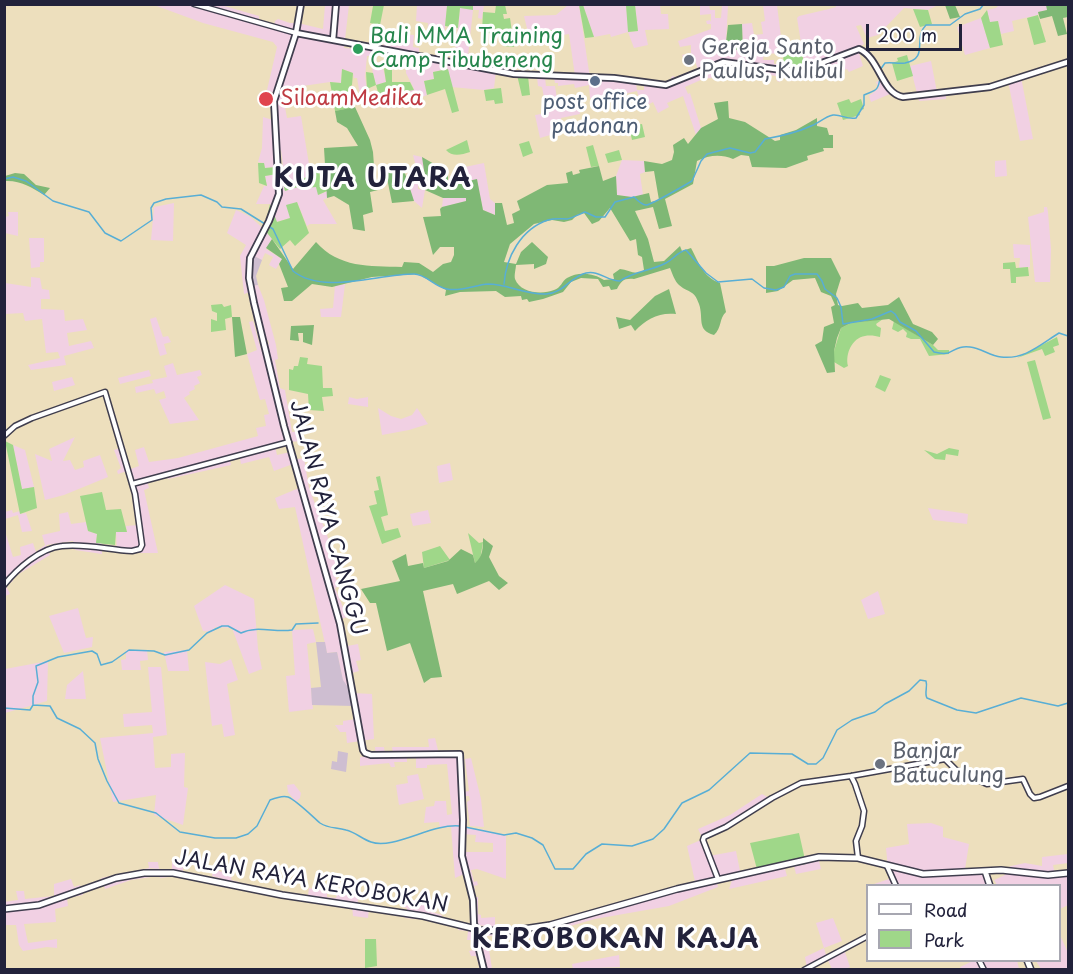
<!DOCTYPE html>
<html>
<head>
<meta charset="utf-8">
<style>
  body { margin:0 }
  #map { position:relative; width:1073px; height:974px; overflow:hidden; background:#eddfbd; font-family:"Playpen Sans",sans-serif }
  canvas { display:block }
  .frame { position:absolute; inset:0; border:6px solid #22223b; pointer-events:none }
  .legend { position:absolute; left:866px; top:884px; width:195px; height:78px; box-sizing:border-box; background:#fff; border:2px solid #a7a7b1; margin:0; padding:8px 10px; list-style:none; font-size:18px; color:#22223b }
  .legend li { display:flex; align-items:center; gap:12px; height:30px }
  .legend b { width:30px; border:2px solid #a7a7b1 }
  .scale { position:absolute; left:866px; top:24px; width:96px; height:27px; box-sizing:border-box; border:3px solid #22223b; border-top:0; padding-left:8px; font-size:18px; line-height:21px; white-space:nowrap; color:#22223b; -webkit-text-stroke:4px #fff; paint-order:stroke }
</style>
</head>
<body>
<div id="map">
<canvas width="1073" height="974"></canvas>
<div class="frame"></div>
<ul class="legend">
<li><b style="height:8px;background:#fff"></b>Road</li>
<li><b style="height:16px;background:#9fd789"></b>Park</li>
</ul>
<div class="scale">200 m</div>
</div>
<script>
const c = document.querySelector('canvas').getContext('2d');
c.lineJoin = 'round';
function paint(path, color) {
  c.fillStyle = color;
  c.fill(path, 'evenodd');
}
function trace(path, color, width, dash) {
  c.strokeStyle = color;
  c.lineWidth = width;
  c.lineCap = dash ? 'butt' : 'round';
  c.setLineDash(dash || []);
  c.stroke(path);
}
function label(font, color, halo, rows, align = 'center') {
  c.font = font + ' "Playpen Sans",sans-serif';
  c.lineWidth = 6;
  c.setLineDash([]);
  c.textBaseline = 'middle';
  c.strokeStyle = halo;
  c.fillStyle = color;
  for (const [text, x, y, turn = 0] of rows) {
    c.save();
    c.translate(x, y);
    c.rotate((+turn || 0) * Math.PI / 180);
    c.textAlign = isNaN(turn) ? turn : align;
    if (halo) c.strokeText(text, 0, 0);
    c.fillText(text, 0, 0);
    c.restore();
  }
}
const built = new Path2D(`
  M1000,4L1046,5L1048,10L1038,12V15L1012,21L1014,31L1001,34L998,21L990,23L987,10L996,8Z
  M154,5H221L259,16V23L274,26L275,21L278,19L290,23H298L323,29L325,5H349L344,48L354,49V44L375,50V56H367L365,77L367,89L364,97L359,102L355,100L360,95L357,78H354L353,73L342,69L341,83L330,82L289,88L290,101L284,102L287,118L301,116L311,176L284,184L316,187L319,195L327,191V198L323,200L337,224H310L307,226L297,202L290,218L276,222L270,204H256L264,186H267L265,176L277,174L278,183L285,182L281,150L275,151L276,167L265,168L264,163L258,162L262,148L263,117L273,120L276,94L267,90L277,47L273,42L203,23Z
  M417,5L447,6L444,39L427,37L428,23L416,21Z
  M473,5H484L482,19L478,18L479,10H473L467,65L480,69L481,56L493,57L492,70L496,71L494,88L484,90L451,87L447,69L433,72L434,79L424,81L427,95L417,99V104L391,108L389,95L414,89L406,73V53L383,49L384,37L401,39L402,34L414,35L413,47L419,48V52H413V55L454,64L460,8L473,9Z
  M568,5H579L590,78L636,83L637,90H644V84L673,83L671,77L674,76L676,82L688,77V73L698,70L693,54L683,57L682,55L691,53V45L680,47L678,41L711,29V24H707L706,21L710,20L711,22V14L700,15V5H709L710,10H715V18H721L722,6H728L726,42L743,52L742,24L752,23L754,35L763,34L761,22L765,21L763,5H777L783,53L764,54L763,60H774V64H783L784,70L805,68L797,18L799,16L829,9L836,7L835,5H938L928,10L904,8L878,35L867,38L861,25L856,26L864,44L861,46L875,63L858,50L863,66L849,72L847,69L832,75L829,70L823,72L822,70L807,76L808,79L787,81V73H780V82L777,81L776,76L731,69V75L703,79L685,87L688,94L690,93L701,128L696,135L683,96L667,103L669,107L658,113L653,102L642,108L637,91L602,99L590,98L589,85L575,88L574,84L558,86V83H555L554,78H545L546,86H555L558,105L578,101L580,114L561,118V120L554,122L557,133L540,138L535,115L547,113L542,87L538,86L537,77L560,78L575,80V76L569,34L557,36L555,30H540L542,39L530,41L524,16L556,15Z
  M583,5H626L629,32L638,31L635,5H660L661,14H668L669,29L645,30L648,45L634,48L628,32L611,37L610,34L594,37Z
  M981,18L990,48L965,55L957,27Z
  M931,61L937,92L946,91V99L919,101L910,66Z
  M383,67L386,82L376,85L372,69Z
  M1021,77L1033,139L1020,141L1008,81Z
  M883,79L890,94L871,102L869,96L879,88L876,82Z
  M413,155L422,157L425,168V175H418V189L425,190L422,208L414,201L406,178L418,174Z
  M622,160L644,161L645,172L640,174L643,195L632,197L617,195L616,176Z
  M1006,160L1007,176L995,177V161Z
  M484,163L490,199L495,203V215L483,210L477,180L464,182L460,168Z
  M466,197L467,201L442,207L443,198Z
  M174,203L173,241L151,240L154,207Z
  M1044,207H1047L1048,212L1051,249L1050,282H1035L1028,217L1044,212Z
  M236,210L249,216L264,229L272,239L266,249L282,259L276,269L269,265L273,257L265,253L262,260L250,254L249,286L258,285L264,300L276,345L278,359L275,360L280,388L285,390L292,432L303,431V441L288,442L275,446L277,455L290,452L292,460L304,458L309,488L338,564L332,567L339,586L335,588L347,617L336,621L342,647L358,644L361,660L356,661L359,671L349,674L352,693L372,694L374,739L347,743L346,732H340L335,725H343V721L356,719L352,693L343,681L337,652L327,653L295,507L279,509L275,498L299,488L293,464L274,471L269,457L241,464L239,454L229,457L231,465L168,479L165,472L146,477L149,488L144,490L158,553H117L116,532L127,531L126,526L138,525L132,481L127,471L118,474L117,471L121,468L114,450L120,448L128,470L139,466L135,450L144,447L149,462L178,458L258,436L256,428L266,426L264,415L269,414L265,399L260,400L247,354L257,350L249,322L253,321L261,350H264L270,358L267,345L269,344L268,340L262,341L250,292L244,294L240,256L246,245L227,233Z
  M8,212H18V236L5,233V217L9,216Z
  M29,238H44V262H40V267L31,268Z
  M1013,244L1030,245V267L1019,268L1020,258H1014Z
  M31,277L40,278L42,289L49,290L50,299H41V309L64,310L65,321L83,319L87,330L67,333L69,346L91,341L94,348L64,356L66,365L31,370L28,365L60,358L58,352L46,353L42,319L25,321L23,313L5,314V283L31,287Z
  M345,284L341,317H321L320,309L333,308L335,286Z
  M156,317L163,337L168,336L171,342L164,344L167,354L160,356L150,319Z
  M173,363L177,375L200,370L202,375L197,377L200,383L194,386L195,389L189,392L190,394L184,398L199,420L170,424L159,400L166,398L164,391L156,394L154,389L136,393L135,387L153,383L152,380L167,377L164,366Z
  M149,370L151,376L120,384L118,378Z
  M72,377L75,385L54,391L52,382Z
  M349,397L357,399L368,397V407L348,404Z
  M378,408L391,416L401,419L412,415L417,408L428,424L409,430L382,435Z
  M75,437L63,461L70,460L75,470L84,467L83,461L100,455L108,477L64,495L45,500L35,454L52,461L49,449Z
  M13,445L25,450L34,487L22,489Z
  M450,463L453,480L439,483L437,466Z
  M928,508L968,514L967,524L933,520Z
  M12,510L13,513L20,511L21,514L26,513L32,531L22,532L18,515L5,519V512Z
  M428,510L431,523L413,526L410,514Z
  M68,512L71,524L86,522L88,531L97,534L96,543H102V554L75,550L73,541L46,545L50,555L12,578L13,581L6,586L10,594L5,596L4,528L13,557L21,555L20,547L33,543L36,552L45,545L42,535L60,531L59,514Z
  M225,585L254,599L258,649L262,669L249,674L232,628L215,627L213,632L203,631L194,606Z
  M878,591L885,614L868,619L861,600Z
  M78,608L86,638L93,637L92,647L64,653L49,616Z
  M313,629L316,642L307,644L313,709L289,712L286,676L295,675L292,630Z
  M126,650H147L148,660L140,661L141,670H122L121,660L126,659Z
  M187,650L189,671H168L164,652Z
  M231,659L238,680L227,684L235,735L224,737L222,724L212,726L205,662L220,664Z
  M48,661L47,701L5,713V669Z
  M148,667H161L167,735L153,737L155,768L171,767V754L185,753L184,787L188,788L183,825L154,815L156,795L113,802L100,738L153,733L152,725L124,727L123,714L152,712Z
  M83,671L86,699H65L67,685Z
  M435,738L439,754L457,753L464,792L469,791L465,759L471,758L481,799L484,827L470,826L467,802L470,800L469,796H464L465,828L481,829L506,836V879L477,869L471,870L474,882L477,881L478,885L474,886L475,890L468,891L464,874L455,878L451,827L440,828L439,822L424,823L426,807L434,806L435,801H446L447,815L452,814L447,764L427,765V768H416V756H407V762H394L395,767H391L389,763L360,766V757L376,756L375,747H384L385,754L393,753L392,747H429L428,739ZM462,834L476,835L475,842L493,843V852H461Z
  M418,774L424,799L399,805L396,785L408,783L407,776Z
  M294,784L301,793L300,798L296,802L288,792L287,785Z
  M762,794L771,799L703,839L709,856L736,851L741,876L785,869L787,876L729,889L732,880L717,883L718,887L669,906L595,919L563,928L561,922L696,886L687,846L703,839L698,829L730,815Z
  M931,823L943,827V837L969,844L965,869L986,868L988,886H875L874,884L889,879L886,848L909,844L907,824Z
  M1068,854V863L1053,865L1055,874L1066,873L1068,882V905L1060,909V886L997,885L994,880L1005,875L1007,868L1011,866L1025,863L1042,866V857Z
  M819,861L821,869L796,874L794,866Z
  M148,862H158L159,869H172V862L183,864V871L177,870V876L160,878L158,869L150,868L151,877L131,880L105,889L101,878L149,868Z
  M213,869L232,875L231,880L239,882V889L230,887V881L212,876Z
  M71,879L74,887L80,885L83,895L67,898L68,906L55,909L56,922L24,924L28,943L57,939V948L47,947L23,951L19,945L16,925H5L4,902L18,900L16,891H24L25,899L54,896V884Z
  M309,888L327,891V897L336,898L338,892L359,894L357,906L369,908L368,918L353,916L352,906L295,898L296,894L308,895Z
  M470,897H478V914L481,915V918L495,917V931H507L506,935L487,936L492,969H480L476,956H471L469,951L478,949L475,940H467L468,931L458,930L459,924L473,930L487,931L488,926L476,925V918H472Z
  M404,900H425V910L442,915L440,921L405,918L407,908L402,907Z
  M833,918L842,941L824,948L827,958L844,949L850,967L845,969H832L827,958L807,969L805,957L824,948L816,923Z
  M1060,935L1068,953V968L1065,969H1041L1036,961L1060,960Z
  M619,955L620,967L573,969L572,964Z
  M1017,960L1019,969L962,970L960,967L973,961Z`);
const industrial = new Path2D(`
  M250,254L262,260L256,276L258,285L248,286L247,261Z
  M316,642H325L327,653L337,652L343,680L352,693L354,706L312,705L311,688L321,687Z
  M338,751L348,753L346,772L331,769L332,761L337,762Z`);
const green = new Path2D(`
  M362,5H384L380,25L370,23L373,6Z
  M429,5L473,4V10L460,8L458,28L445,26L447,6Z
  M489,5H505L507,14H503L504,19L510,18L514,47L503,46L504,36L482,32L483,12L495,13L496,5Z
  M579,5H583L594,37L585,38Z
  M626,5H635L638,31L628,32Z
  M913,9L928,10L932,24L920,27Z
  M987,10L990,22L998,21L1003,45L990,48L981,18Z
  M1038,15L1046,42L1034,45L1027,18Z
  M540,30H556L557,42L542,43Z
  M801,49L805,68L784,70L783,53Z
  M907,55L913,76L897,81L892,63L898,61L897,58Z
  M392,61V82H410L414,90L379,96L376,85L367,89L366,72L373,73L376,85L386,82L383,62Z
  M342,69L353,73L352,85L349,87L352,108L335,111L330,82L341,83Z
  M448,69L459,111L452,113L445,89L427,95L424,81L434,79L433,72Z
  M517,75L528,76L530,95L522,96Z
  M501,88L503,103L495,104L494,100L486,101L484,90Z
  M849,99L851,103L861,99L864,109L859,111L860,115L843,120L837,103Z
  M642,124L645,137L632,140L629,126Z
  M467,140L470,152C461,155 452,157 446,150Z
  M529,141L533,153L523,157L519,144Z
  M593,145L599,166L591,167L586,147Z
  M619,150L622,160L608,163L605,154Z
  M258,163H264L265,168L276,167L277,174L265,176L267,186L259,183Z
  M319,169L321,187H327V191L318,195L316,187L305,188L301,186L285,191L283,184L299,181L298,174L303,173L304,178L311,176L310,171Z
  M297,202L309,233L295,246L290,240L280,249L264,229L270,204L277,222L290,218L286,205Z
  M1015,262L1016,268L1028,267L1029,276L1016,277V283H1011L1010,269H1003V263Z
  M222,304L224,307L231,305L232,317L225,319L226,330L211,332V319L217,321V313L212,311L211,305Z
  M883,319L876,324L877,326L881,328L880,337C876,336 870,335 865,336C852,338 845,354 848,366L844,368L834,362V351L841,328L851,323Z
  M894,321L933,345L938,350H949V354L929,356L920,339H911L906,337L907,333L903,329L898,332L892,329Z
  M1057,337L1059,345L1053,347L1055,352L1045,356L1042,349L1017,358Z
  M300,357L308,358L307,364L322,366L323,388H332L333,396L322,397L324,411L309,410L308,394L289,390V369L293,370L294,366H298Z
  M1035,360L1051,418L1043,420L1027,362Z
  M880,375L891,379L885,392L875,387Z
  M5,441L13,445L22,489L34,487L37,508L20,514Z
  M949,448L959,450L958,456L946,454L945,460L935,459L924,450L937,454Z
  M380,476L388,515L381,517L385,531L398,528L401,537L382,544L369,506L377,504L374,491L379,490L376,477Z
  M102,492L106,510L121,509L127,532H116L115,545L96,543L97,534L88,531L80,496Z
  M468,533L479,543L483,542L480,560L475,563Z
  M440,546L450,560L424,568L422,552Z
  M799,833L806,864L758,873L750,843Z
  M365,939H376L377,966L365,968Z`);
const forest = new Path2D(`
  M945,5H955L960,17L950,19Z
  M1046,5H1068V17L1063,18L1067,34L1058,36L1052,16L1040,19L1038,12L1047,10Z
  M742,24L743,53L735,49L726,42L728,25Z
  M728,101L729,118L745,122L775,141L780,140V135L796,130L817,118V126L827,128L829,135H833V148H823L824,151L807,156L808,160L786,168L752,167L749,156L741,155L733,159C721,154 709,155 697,161L693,184L665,199L672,226L659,229L653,207L635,211L648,239L654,262L664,261L680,246L682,251L691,248C699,263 703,277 720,283L726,312C719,318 722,328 714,335C696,330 704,318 699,304C694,289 688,293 679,285C675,282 672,273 670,268L634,279C624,278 621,281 617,289L611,290L609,286L603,287L598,279L581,278L571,282L563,292L543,299L529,302L527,299L522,300L521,296L505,297L496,291L460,292L445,296L446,290L418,274L372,277L332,287L312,284L292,301H284L281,288L288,287L279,264L282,259L266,248L272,239L293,269L316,242C339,268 369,266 402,267L404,262L419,263L433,272L443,264L451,262L454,255V247H440L433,255L423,217L441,216L440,209L442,207L466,201V198H443L425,190V177L422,157L448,172V182L457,183V179L463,177L464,182L477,179L483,210L495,215V203H502L507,225L514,223L512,214L520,210L517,201L547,185L568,183L566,173L572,171L573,175L580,173L579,170L599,166L603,181L616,176L617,195L632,197L649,193L651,202L659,200L654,171L645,172L644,161L662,164L672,160L674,152L673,145L684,138L688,144L701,128L718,119L714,103ZM610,208L630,241L636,239L638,255L642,257L644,270C636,276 629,270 620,269L613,274L614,279L604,280C594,273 578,271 567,278C562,281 561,288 554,290C542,295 520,293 515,279C514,275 516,268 516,265L534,264V269L546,264L548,257L532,242L521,252L516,264L504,262L510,244L534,224L552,220L564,222L572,220L577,215L584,213L592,224L599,221Z
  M355,107L370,140L373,152L375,180H381L382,189L370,192L373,212L363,215L365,231L353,229L349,205L334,196L327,198L324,148L358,146L347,128L337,122L335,111Z
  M385,168L404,170L414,201L392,203Z
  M15,173L24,174L36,185L50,188L44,195C31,187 20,180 5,181V176Z
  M804,258H831L841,278L836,294L838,305L842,306L858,303L862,308L888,305L899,297L913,324L932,332L938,339L933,345L889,319L851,323L841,328L837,338L834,351L835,372L827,373L815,345L822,341L824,327L834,323L831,307L835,305L831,296L821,292L815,278L793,280L778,291L766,293V266H774Z
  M669,289L676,314C659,312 646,319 635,331L631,325L619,329L616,317L630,320L655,296Z
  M232,317H240L247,354L235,357Z
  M314,325L312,345L303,342V333H298L299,341L290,340L291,326Z
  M483,538L493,546L489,557L499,576L508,583L499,590L489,581L457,594L453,584L423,591L442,677L431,678L424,683L410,643L387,651L376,603H370L361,589L400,581L392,561L406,554L408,566L423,563L424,568L448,561L461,549L473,555L475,563C483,557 483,547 483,538Z`);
const stream = new Path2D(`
  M880,70L885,63C892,62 898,64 905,63C930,58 912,39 926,25H950L965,14L980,9L984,4
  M4,179L13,177L26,181L53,201L89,212L105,233L121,241L152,220L151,208L154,203L166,199L201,195L217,202L222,207L241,209L273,229L293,271C323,295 378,274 414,274C426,274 435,287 447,289C460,292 475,285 488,284C508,284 525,295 546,294C564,293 570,277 586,273C599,270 607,281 620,281C633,271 651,271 666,263C674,259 677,252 686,250L706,273L718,282L752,279L764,288L776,290L784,287L790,276L795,274H817L822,281L825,289L837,298L841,307L843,324L872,319L891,311L895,314L900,322L916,331L934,352C938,353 944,354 948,353C957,349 959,346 970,347C981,348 990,356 1001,357C1024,360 1040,345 1059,333L1068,336
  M504,284C506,257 521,229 548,220C555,218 560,219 567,219C573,218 580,214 585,212L596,217H605L615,202L634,197C637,200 642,205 646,205C649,206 687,184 692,181L701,161L707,154L730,148L750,153L755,152L765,139C782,136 796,133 811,126C819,123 824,117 833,115C841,114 847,120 856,118L864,105V95C875,90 878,92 880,78
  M33,704V696L38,682L36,666L58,657L92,651L97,654L101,665L112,662L129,650L154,651L165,655L189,650L207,633L222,626H228L241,633C257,625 275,633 292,630L296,624L318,623
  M4,708L30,710L33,705L50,706L57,718L80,729L95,743L98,759L107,781L119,803L156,813L180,832L215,838H236L248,834L257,826L270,800C275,798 283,795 288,797C296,800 313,817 320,823C329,829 336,827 346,830C355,832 362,839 371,842C394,850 432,823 460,826
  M465,827L504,835L516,833L532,838L543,845L555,869H573L586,854L602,844L632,846L653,839L664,829L682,803L709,790L750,753L792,754L808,764H816L823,758L837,730L852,720L875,712L885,704L909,691L920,680L926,681C928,687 924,693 927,698L957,710L976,713L1021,698L1058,706L1068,703`);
const tertiary = new Path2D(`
  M194,4L296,33
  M4,436L15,426L32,418L105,392L135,494L142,545L140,549L132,551C109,550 85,543 62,546C40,548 17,569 4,585
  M132,484L289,442
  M851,776L855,784L864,811L862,826L856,841L858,858
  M887,866L896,886
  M718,879L703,840L704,837L726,827L772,798L801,783L851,776L945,759L956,770L987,784L1023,779L1030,794L1034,798L1040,797L1068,786
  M979,960L984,970
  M804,970L868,936`);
const secondary = new Path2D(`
  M301,4L296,33L274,101L279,194L269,221L250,258L249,278L254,303L284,426L340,624L363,750L365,753L371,755L460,754L463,820L462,856L473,900L474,926
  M296,33L514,74L614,78L666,85L723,62L782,70H803L859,49C880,58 881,93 903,97L990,87L1068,62
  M333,40L336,4
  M475,933L484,970`);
const primary = new Path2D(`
  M985,871L990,886
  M4,909L39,905L116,878L144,873H173L282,895L423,916L472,928L475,926L478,930L510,931L550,925L677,889L819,857L858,858L923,874L1001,870L1048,875L1068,873
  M1027,960L1031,970`);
const markers = [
  [358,49,6,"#2e9e5b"],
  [689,60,6,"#6b7280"],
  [595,81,6,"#5c6f8a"],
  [266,99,8,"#e0444e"],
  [880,764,6,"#6b7280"]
];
const leisureNames = [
  ["Bali MMA Training",370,37],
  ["Camp Tibubeneng",370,61]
];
const worshipNames = [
  ["Gereja Santo",701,48],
  ["Paulus, Kulibul",701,72],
  ["Banjar",892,752],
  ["Batuculung",892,776]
];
const healthNames = [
  ["SiloamMedika",280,99]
];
const serviceNames = [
  ["post office",595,103],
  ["padonan",595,127]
];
const streetNames = [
  ["JALAN RAYA CANGGU",327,518,75],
  ["JALAN RAYA KEROBOKAN",311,882,10]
];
const districtNames = [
  ["KUTA UTARA",373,180],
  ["KEROBOKAN KAJA",616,941]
];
paint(built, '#f1d0e3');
paint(industrial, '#cebed1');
paint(green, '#9fd789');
paint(forest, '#7fb875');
trace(stream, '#58aed5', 1.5);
trace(tertiary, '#403e4e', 7);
trace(secondary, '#403e4e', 8);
trace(primary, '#403e4e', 8);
trace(tertiary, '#fff', 4);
trace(secondary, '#fff', 4.5);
trace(primary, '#fff', 5);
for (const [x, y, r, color] of markers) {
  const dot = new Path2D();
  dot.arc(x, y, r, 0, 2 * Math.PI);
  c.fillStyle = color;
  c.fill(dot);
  trace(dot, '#fff', 2);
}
label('21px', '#27864d', '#fff', leisureNames, 'left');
label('21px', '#5b616d', '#fff', worshipNames, 'left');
label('21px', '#be3a42', '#fff', healthNames, 'left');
label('21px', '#4e5e75', '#fff', serviceNames);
label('21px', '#22223b', '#fff', streetNames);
c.letterSpacing = '1.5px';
label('bold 27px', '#22223b', '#fff', districtNames);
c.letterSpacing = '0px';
</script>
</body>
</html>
